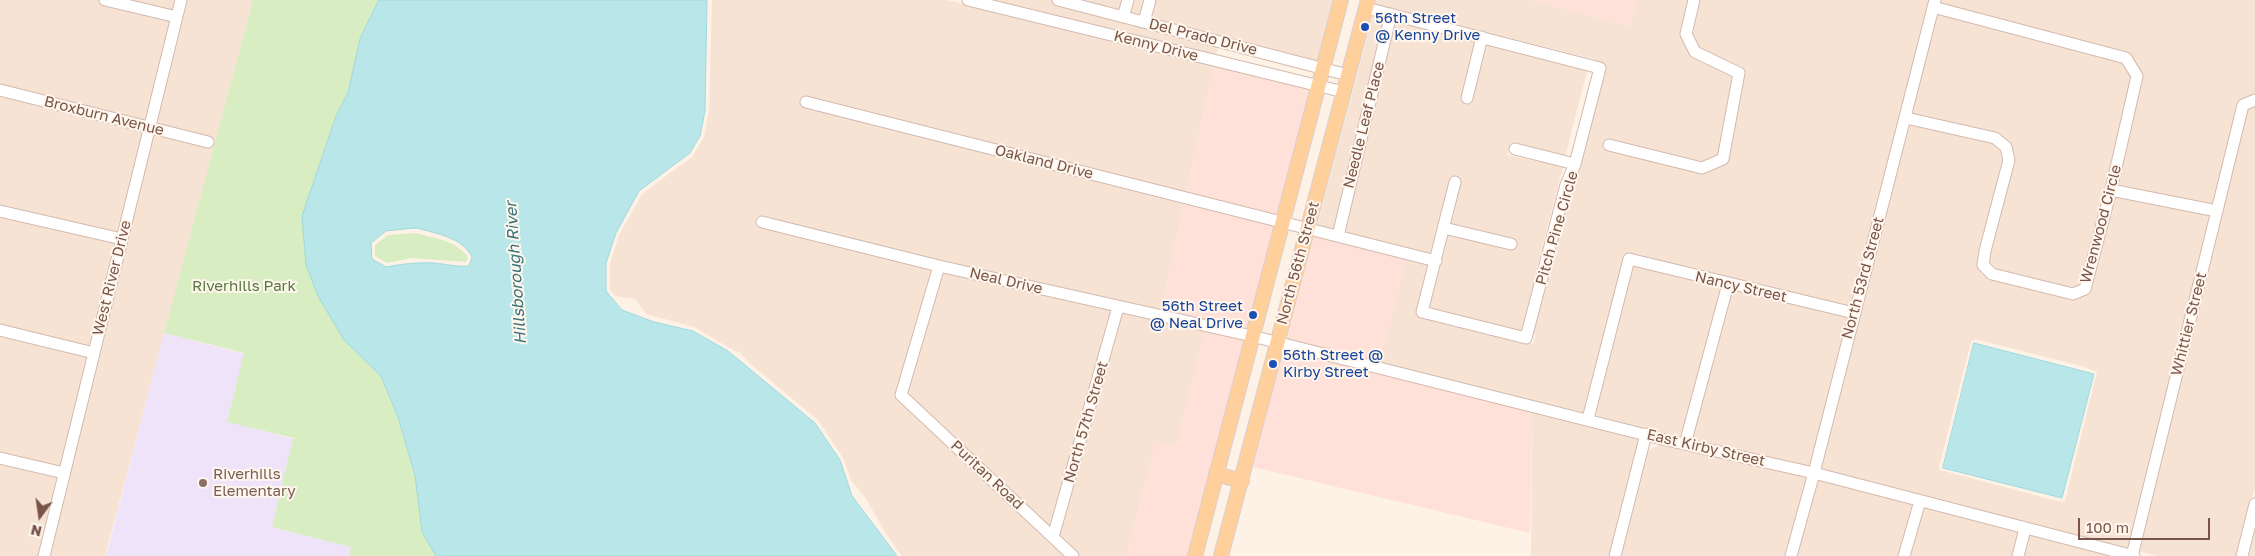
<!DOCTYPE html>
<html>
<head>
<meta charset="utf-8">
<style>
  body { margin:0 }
  #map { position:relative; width:2255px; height:556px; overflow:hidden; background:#fef2e6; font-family:"Golos Text",sans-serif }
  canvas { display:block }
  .north { position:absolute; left:15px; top:491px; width:50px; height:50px; -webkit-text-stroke:4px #fff6ee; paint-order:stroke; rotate:194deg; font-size:14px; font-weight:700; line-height:20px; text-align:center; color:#795549 }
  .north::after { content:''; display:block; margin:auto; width:18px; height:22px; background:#795549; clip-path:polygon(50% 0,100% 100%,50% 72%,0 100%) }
  .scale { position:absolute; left:2078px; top:518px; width:132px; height:22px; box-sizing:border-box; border:2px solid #795549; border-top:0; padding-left:6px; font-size:15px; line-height:18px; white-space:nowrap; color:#795549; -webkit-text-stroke:4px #fff6ee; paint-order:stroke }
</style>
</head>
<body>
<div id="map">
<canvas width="2255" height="556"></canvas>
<div class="north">N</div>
<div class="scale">100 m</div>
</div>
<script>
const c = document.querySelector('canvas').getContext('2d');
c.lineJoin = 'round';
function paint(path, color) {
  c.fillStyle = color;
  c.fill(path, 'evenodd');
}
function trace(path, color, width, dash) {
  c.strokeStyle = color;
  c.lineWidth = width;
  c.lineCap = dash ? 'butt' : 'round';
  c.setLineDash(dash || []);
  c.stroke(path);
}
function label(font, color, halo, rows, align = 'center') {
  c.font = font + ' "Golos Text",sans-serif';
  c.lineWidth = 4;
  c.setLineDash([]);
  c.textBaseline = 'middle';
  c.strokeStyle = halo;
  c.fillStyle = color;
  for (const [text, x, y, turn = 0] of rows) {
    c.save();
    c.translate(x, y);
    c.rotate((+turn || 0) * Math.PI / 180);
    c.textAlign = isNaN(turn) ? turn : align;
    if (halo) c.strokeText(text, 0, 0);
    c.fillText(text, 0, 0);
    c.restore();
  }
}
const residential = new Path2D(`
  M0,0H253L105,556H0Z
  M712,0H947L1214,65L1186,193L803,96L801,106L1184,203L1161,311L940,261L758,216L756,226L933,270L896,398L1066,556H902L888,537L866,499L851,480L843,458L818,420L746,360L740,352L735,351L694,327L646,314L635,299L615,296L610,290V263L619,235L642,194L692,157L704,137L709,110Z
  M990,0H1333L1317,62L1264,47L1261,57L1218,46L1216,55Z
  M1377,0H1531L1630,26L1637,0H1689L1682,37L1734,76L1719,155L1702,163L1606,139L1603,149L1701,173L1725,163L1744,74L1699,48L1691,33L1699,0H1930L1850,307L1626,253L1585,413L1377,362L1387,334L1406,259L1336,241L1430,265L1421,317L1533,344L1536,335L1428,308L1447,234L1514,250L1516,240L1449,224L1460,178L1451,176L1432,255L1343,232L1394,20L1477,41L1462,102L1470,104L1486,43L1588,68L1565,157L1510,146L1507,155L1563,167L1535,275L1543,278L1598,65L1594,59L1375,5Z
  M1940,0H2255V95L2242,100L2214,206L2117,186L2142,77L2130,55L1939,3Z
  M1936,13L2123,63L2132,77L2107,189L2081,285L2073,289L1994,269L1988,263L2013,162L1996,133L1912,114Z
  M1373,15L1385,18L1334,230L1317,226Z
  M2255,106V486L2237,556H2157L2138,551L2247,109Z
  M1909,124L1993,142L2002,150L2004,161L1978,264L2086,294L2114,196L2212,216L2129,549L1820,469ZM1975,339L2085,367L2097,372L2065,501L2061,502L1940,470L1939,467L1971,342Z
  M1632,265L1722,288L1683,433L1678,436H1672L1594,415Z
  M942,272L1112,311L1051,528L907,393Z
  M1731,290L1848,317L1811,467L1697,443L1692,439Z
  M1121,313L1205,331L1176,447L1156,443L1126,556H1080L1059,535Z
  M1532,410L1636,437L1639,442L1610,556H1531Z
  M1662,444L1808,477L1786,556H1620L1647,451Z
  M1817,479L1914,504L1900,556H1796Z
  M1923,507L2020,533L2013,556H1909Z
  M2255,523V556H2247Z
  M2029,535L2113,556H2023Z`);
const commercial = new Path2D(`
  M1531,0H1637L1630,26Z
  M1214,65L1310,89L1277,216L1186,193Z
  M1184,203L1275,226L1248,330L1161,311Z
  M1314,236L1406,259L1387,334L1377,362L1287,340Z
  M1205,331L1246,340L1190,556H1126L1156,442L1176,447Z
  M1284,349L1532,410L1530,533L1253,467Z`);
const education = new Path2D(`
  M164,333L244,354L227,421L293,439L272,527L352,547L349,556H106Z`);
const green = new Path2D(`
  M253,0H379L360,39L348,93L336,116L325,153L344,340L381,376L398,417L415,475L422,532L436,556H349L351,547L272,527L293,438L227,422L244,353L164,333Z
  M416,233C433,238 459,241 468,258L466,262L411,258L387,263L375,256V245L388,235Z`);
const water = new Path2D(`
  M379,0H707L705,111L700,136L690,153L639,191L616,233L606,263V291L622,310L654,322L693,331L728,351L815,423L840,460L852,496L897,556H436L422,532L415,475L398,417L381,376L344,340L318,296L306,265L302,216L336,116L348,93L360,39ZM417,228C437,234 462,237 472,257L469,266C456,267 446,264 434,263C417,262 402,264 386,267L372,259L371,243L386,231Z
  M1974,343L2094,374L2062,498L1943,468Z`);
const minor = new Path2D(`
  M105,0L177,17
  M968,0L1344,92
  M1058,0L1348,75
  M1366,8L1600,68L1575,164L1566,185L1526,338L1422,312L1455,182
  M1123,17L1128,0
  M1144,22L1150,0
  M0,90L208,142
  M1467,98L1482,37
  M806,102L1436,261
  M1906,118L1995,138L2006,147L2009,160L1985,251L1983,265L1992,274L2073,294L2085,289L2111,190L2137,76L2126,58L1933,7
  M1609,145L1702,168L1723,159L1739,73L1695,52L1686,34L1694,0
  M1515,149L1575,164
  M2111,190L2217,211
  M0,211L122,239
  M762,222L939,266L1252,336L1662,439L1814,473L2134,556
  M1444,228L1511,244
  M1338,236L1391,14
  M939,266L901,395L1073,556
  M0,330L94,353
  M1588,419L1629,259L1854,313
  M1685,444L1728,284
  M0,458L64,473
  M1053,537L1118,307
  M44,556L181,0
  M1615,556L1646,434
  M1791,556L1814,473L1935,0
  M1904,556L1920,501
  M2018,556L2025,529
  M2132,556L2243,105L2255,100
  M2242,556L2255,504`);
const major = new Path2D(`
  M1216,474L1242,481
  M1195,556L1341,0
  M1221,556L1368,0`);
const markers = [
  [1365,27,5,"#1a4fb4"],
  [1253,315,5,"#1a4fb4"],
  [1273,364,5,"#1a4fb4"],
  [203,483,5,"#8d6e63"]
];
const transitNames = [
  ["56th Street",1375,18],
  ["@ Kenny Drive",1375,35],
  ["56th Street",1243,306,"right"],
  ["@ Neal Drive",1243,323,"right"],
  ["56th Street @",1283,355],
  ["Kirby Street",1283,372]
];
const streetNames = [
  ["Del Prado Drive",1203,37,14],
  ["Kenny Drive",1156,46,14],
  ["Broxburn Avenue",104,116,14],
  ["Needle Leaf Place",1364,125,-76],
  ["Oakland Drive",1044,162,14],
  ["Wrenwood Circle",2101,224,-75],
  ["Pitch Pine Circle",1557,228,-74],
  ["North 56th Street",1298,263,-75],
  ["West River Drive",112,278,-76],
  ["North 53rd Street",1863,278,-75],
  ["Neal Drive",1006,281,13],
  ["Nancy Street",1741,287,13],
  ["Whittier Street",2189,324,-76],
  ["North 57th Street",1086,422,-74],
  ["East Kirby Street",1706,448,13],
  ["Puritan Road",987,475,43]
];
const parkNames = [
  ["Riverhills Park",244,286]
];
const educationNames = [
  ["Riverhills",213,474],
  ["Elementary",213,491]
];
const waterNames = [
  ["Hillsborough River",516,273,-94]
];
paint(residential, '#f6e3d4');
paint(commercial, '#ffe1d9');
paint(education, '#efe3fa');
paint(green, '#d9edc3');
paint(water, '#b9e7e9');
trace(water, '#9ed9dc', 1);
trace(minor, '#d3baae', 13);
trace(major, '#d9cfcc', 16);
trace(minor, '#fff', 11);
trace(major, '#ffcf9c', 14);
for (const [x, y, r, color] of markers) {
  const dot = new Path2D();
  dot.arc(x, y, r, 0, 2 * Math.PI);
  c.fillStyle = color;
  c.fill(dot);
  trace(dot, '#fff6ee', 2);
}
label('15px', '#164399', '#fff6ee', transitNames, 'left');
label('15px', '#795549', '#fff6ee', streetNames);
label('15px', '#567a3d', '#fff6ee', parkNames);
label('15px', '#785e54', '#fff6ee', educationNames, 'left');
label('italic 16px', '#387478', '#fff6ee', waterNames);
</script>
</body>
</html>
